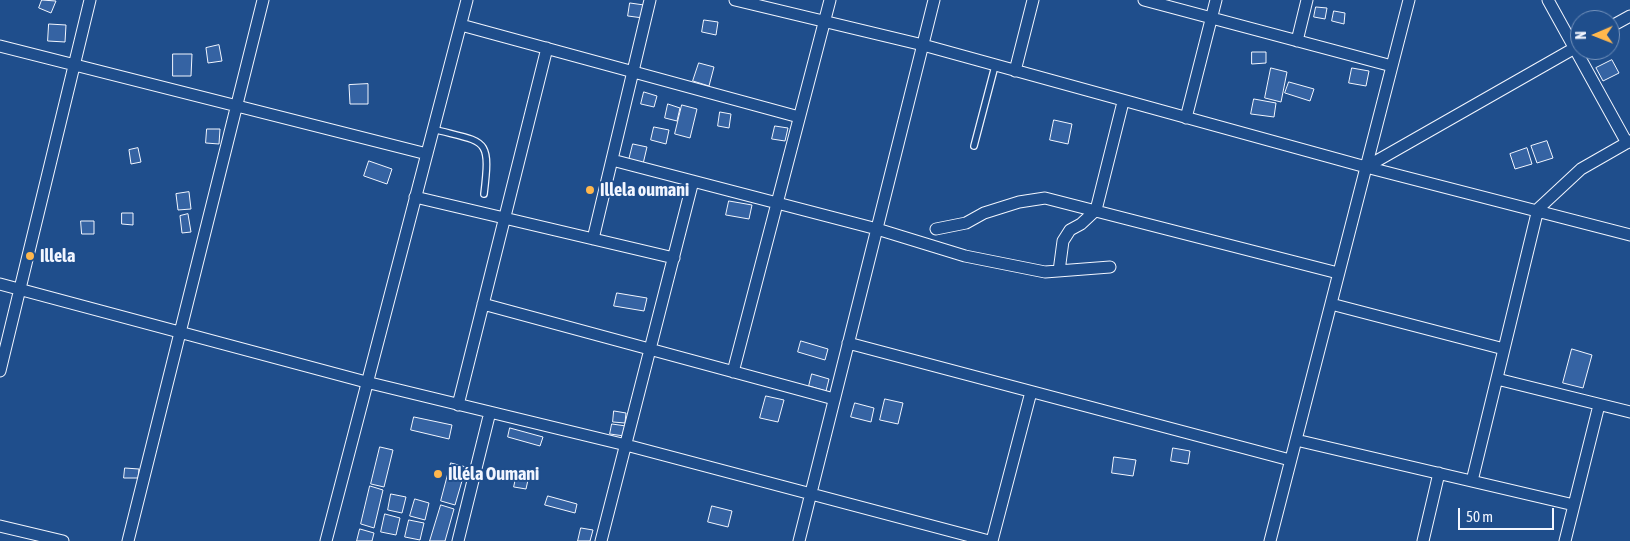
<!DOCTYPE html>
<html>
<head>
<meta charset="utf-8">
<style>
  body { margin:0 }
  #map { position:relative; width:1630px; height:541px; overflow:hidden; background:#1f4e8c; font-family:"Asap Condensed",sans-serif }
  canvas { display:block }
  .north { position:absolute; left:1570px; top:10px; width:50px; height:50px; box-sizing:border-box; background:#1f4e8c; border:1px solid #7391ba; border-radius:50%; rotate:269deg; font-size:14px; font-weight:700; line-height:20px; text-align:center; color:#f2f6ff }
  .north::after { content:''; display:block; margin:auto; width:18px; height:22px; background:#ffb74d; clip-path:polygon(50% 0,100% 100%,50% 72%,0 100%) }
  .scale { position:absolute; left:1458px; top:508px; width:96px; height:22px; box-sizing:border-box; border:2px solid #f2f6ff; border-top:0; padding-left:6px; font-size:15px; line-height:18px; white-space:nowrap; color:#f2f6ff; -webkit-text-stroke:4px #1f4e8c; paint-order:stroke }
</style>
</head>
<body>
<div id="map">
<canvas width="1630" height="541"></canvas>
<div class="north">N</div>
<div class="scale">50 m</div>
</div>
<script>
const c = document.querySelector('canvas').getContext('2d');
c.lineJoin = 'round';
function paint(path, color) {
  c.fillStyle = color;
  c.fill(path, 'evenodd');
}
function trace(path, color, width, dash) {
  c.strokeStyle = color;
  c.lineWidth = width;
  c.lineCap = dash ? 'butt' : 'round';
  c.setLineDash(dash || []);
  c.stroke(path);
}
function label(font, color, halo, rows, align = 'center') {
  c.font = font + ' "Asap Condensed",sans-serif';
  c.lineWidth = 4;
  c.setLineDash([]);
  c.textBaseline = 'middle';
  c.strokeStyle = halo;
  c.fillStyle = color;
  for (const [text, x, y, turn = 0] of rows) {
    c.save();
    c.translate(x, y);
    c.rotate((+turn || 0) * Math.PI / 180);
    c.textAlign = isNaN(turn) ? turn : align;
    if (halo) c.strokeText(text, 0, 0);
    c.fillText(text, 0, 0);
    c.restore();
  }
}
const building = new Path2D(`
  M42,0L56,1L51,13L39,8Z
  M630,3L644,5L643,18L628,16Z
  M1316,7L1327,8L1325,19L1314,17Z
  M1334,11L1345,13L1344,24L1332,21Z
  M704,20L718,22L716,35L702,32Z
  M49,24L66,25L65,42L48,41Z
  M219,45L222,61L208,63L206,48Z
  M1252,52H1266V63L1252,64Z
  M173,54H192L191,76H173Z
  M1612,60L1619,73L1603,81L1596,68Z
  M699,63L714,67L709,86L693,81Z
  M1271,68L1287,72L1281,102L1265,98Z
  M1352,68L1369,71L1366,86L1349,83Z
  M1289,82L1314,89L1310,101L1285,93Z
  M368,84V104H350L349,85Z
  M644,92L657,96L654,107L641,104Z
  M1254,99L1276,103L1274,117L1251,114Z
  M668,104L680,108L677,121L665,118Z
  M682,105L697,109L690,138L675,134Z
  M720,112L731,114L729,128L718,126Z
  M1054,120L1072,124L1068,144L1050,140Z
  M775,126L788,128L785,141L772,139Z
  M654,127L669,130L666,144L651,140Z
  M207,129H220L219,144L206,143Z
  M1547,141L1553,158L1537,163L1531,146Z
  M633,144L647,147L643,164L629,160Z
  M138,148L141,162L131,164L129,150Z
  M1527,148L1532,164L1515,169L1510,154Z
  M369,161L392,169L387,184L364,176Z
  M189,192L191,209L178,210L176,194Z
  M729,201L752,205L749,219L726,215Z
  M122,213H133V225L122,224Z
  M188,214L191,232L182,233L180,216Z
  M81,221H94V234H82Z
  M617,293L647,298L644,311L614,306Z
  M801,341L828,349L825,360L798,352Z
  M1572,349L1592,355L1583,388L1563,383Z
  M812,374L829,379L826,391L809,386Z
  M766,396L784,400L778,422L760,418Z
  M885,399L903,403L898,424L880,420Z
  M855,403L874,408L871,422L851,417Z
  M614,411L626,413L625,423L613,422Z
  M414,417L452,425L449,439L411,430Z
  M612,424L626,426L624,436L610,434Z
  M510,428L543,437L540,446L508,437Z
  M380,447L393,450L384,487L371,484Z
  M1173,448L1190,451L1188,464L1171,461Z
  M1114,457L1136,460L1133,476L1112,473Z
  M451,463L466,467L455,505L441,501Z
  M125,468L139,469L138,478H124Z
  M516,478L528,480L526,489L514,487Z
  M370,486L383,490L374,528L361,524Z
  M391,494L406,497L402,513L388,510Z
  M548,496L577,504L575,513L545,505Z
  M415,499L429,503L425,520L410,516Z
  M441,505L454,509L445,541H430Z
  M712,506L732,511L728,527L708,522Z
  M385,514L400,518L396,535L381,532Z
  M409,520L424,523L420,540L405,537Z
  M581,528L593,530L590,541H578Z
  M360,529L374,533L372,541H357Z`);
const service = new Path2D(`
  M433,129C486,143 491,136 484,194
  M974,146L995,66`);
const minor = new Path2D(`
  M735,0L923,45L1366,167L1630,235
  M1144,0L1392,66
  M1548,0L1627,143
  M461,25L799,117
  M1610,27L1630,16
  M1297,41L1307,0
  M0,46L427,154
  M1015,71L1033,0
  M1186,118L1216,0
  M612,160L877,229L965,256L1045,272L1110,267
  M1366,167L1580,45
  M415,197L674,258
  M936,229L966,223L984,213L1019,202L1045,198L1338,273
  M593,239L650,0
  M1059,271L1063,241L1070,230L1081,224L1096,210L1123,102
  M0,284L366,382L626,445L989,541
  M483,304L834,399
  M1331,304L1504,349
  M848,343L1290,460
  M0,371L90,0
  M733,372L830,0
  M1497,379L1630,412
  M458,405L547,48
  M1296,440L1574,505
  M1472,481L1538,209L1581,169L1630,141
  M0,526L63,541
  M128,541L263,0
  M326,541L467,0
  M458,541L490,412
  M601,541L693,181
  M799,541L934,0
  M992,541L1031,392
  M1270,541L1409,0
  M1423,541L1439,473
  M1565,541L1599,405`);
const markers = [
  [590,190,5,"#ffb74d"],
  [30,256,5,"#ffb74d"],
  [438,474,5,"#ffb74d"]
];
const poiNames = [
  ["Illela oumani",600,190],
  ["Illela",40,256],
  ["Illéla Oumani",448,474]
];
paint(building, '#3563a3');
trace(building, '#f2f6ff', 1);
trace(service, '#f2f6ff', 8);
trace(minor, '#f2f6ff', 13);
trace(service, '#1f4e8c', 5.5);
trace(minor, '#1f4e8c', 11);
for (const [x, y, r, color] of markers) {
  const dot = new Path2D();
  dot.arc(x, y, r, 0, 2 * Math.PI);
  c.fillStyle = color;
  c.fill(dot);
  trace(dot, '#1f4e8c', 2);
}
label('bold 18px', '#f2f6ff', '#1f4e8c', poiNames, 'left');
</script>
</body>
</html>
